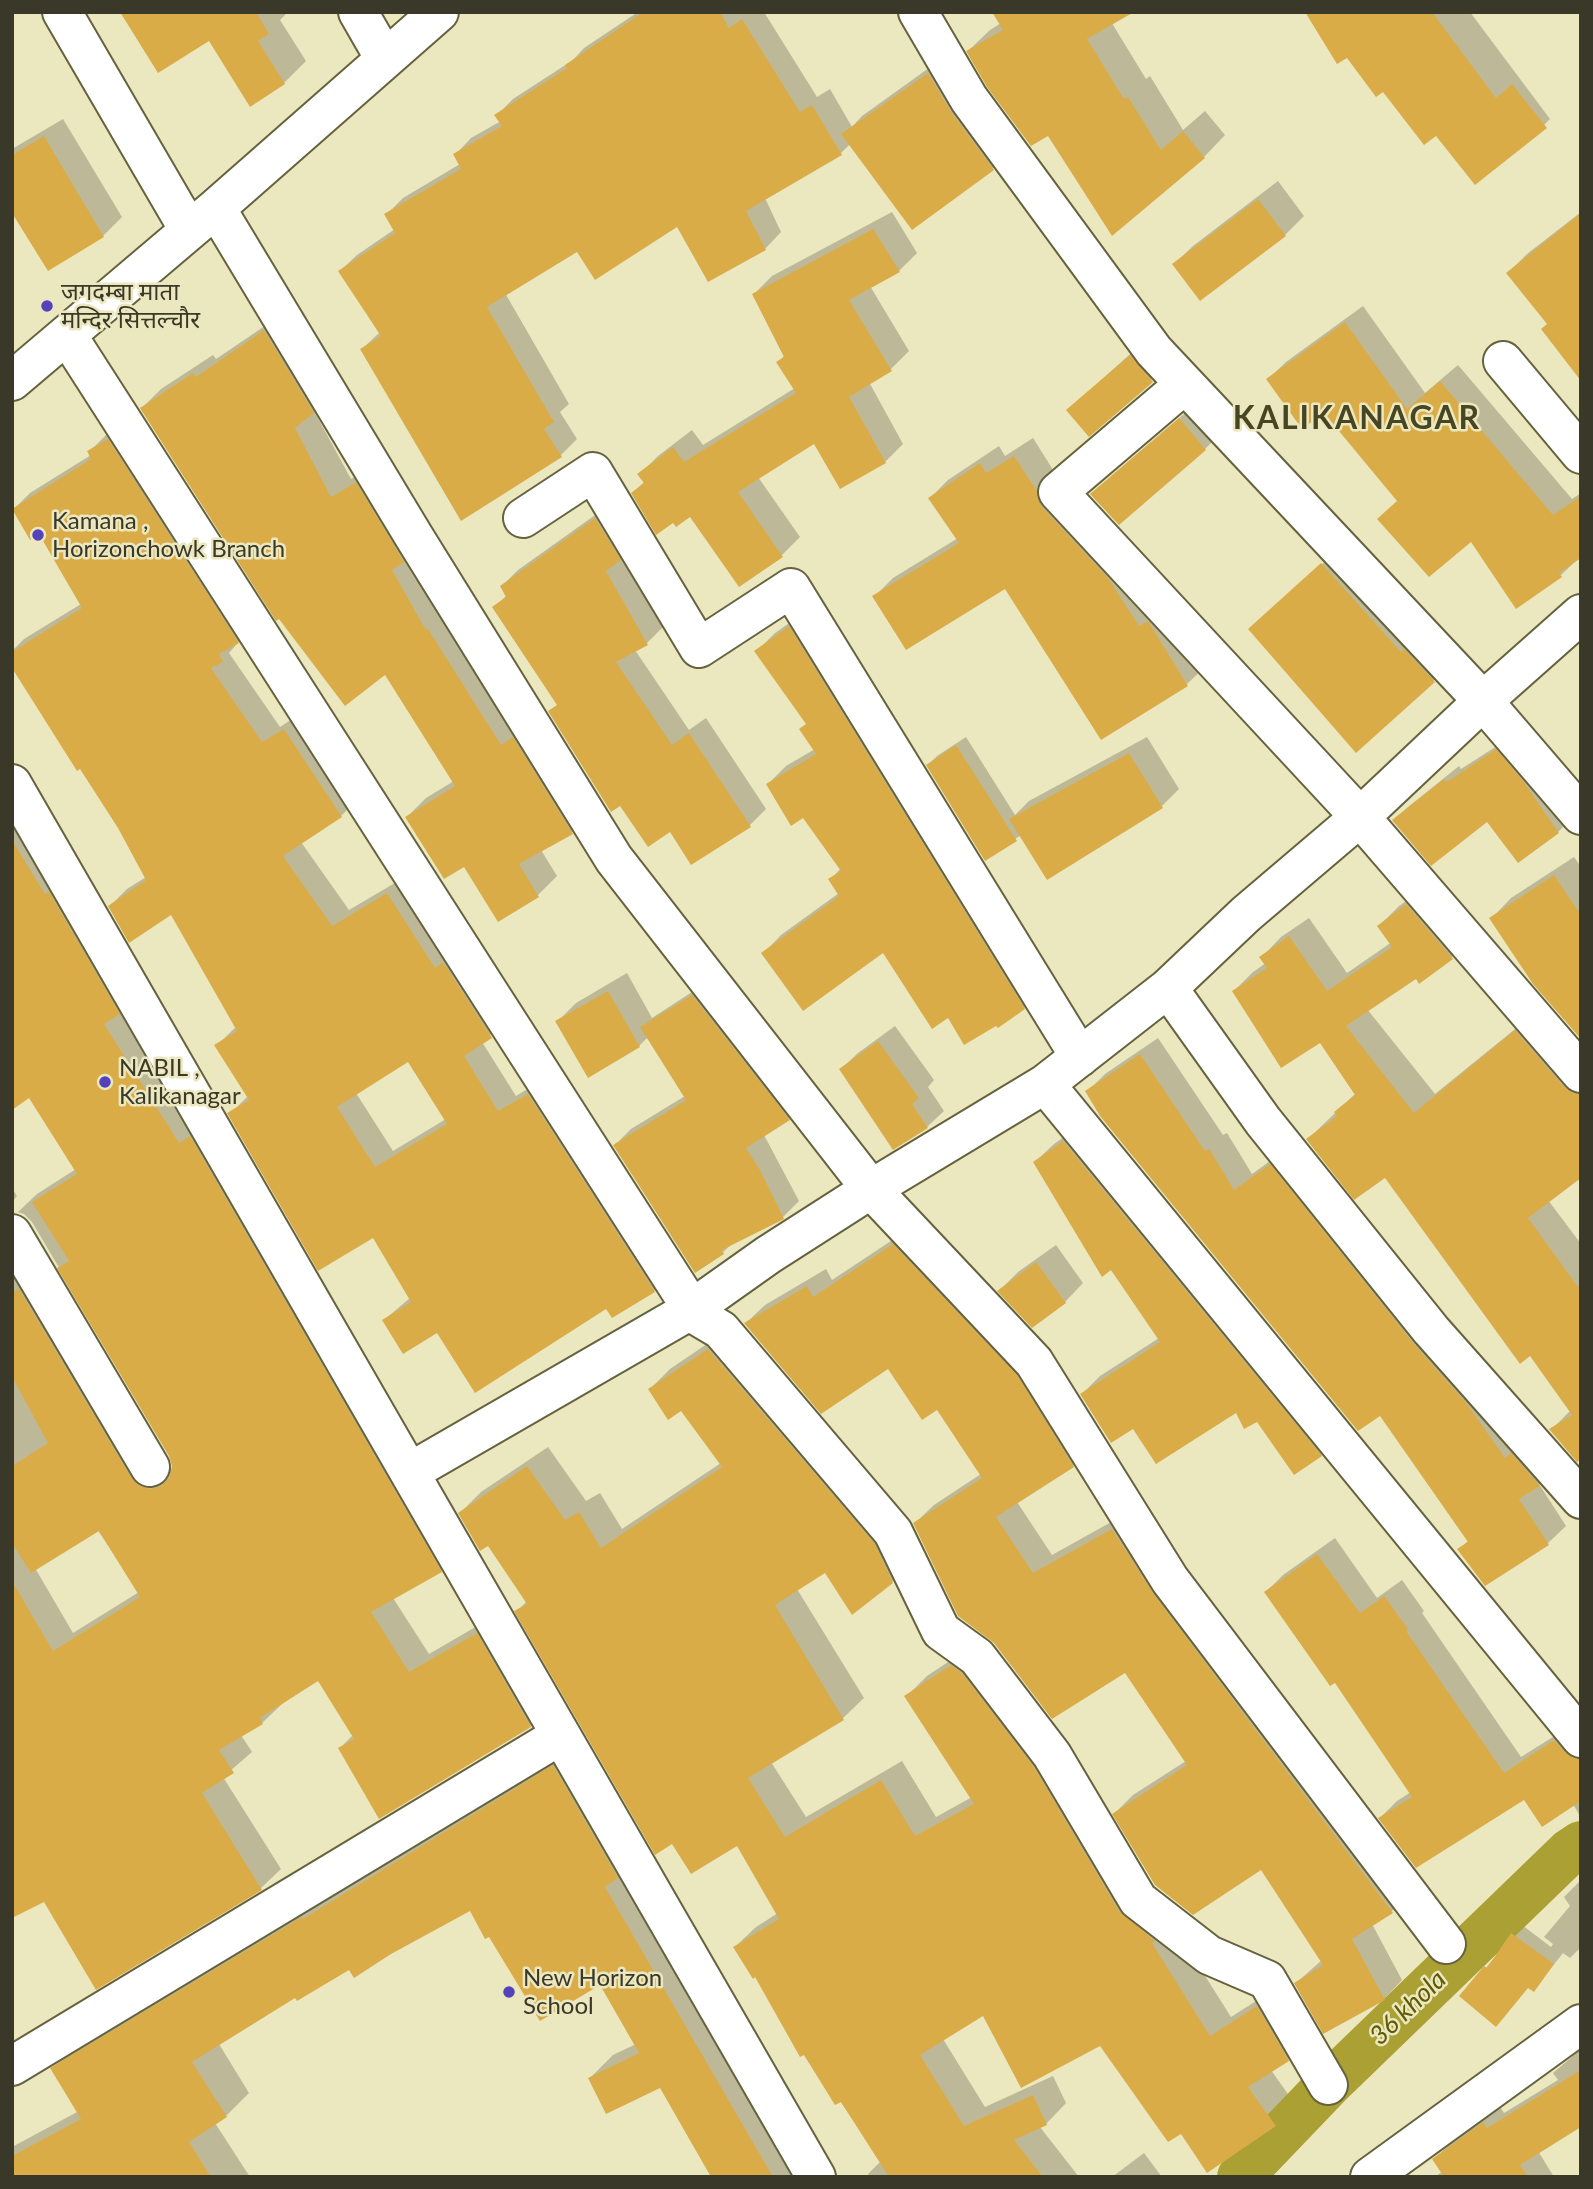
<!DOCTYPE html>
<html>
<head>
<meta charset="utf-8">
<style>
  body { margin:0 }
  #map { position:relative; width:1593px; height:2189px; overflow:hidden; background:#ebe7bf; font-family:Lato,sans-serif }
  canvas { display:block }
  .frame { position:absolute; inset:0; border:14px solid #3a3828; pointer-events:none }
</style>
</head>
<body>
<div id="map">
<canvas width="1593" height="2189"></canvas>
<div class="frame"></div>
</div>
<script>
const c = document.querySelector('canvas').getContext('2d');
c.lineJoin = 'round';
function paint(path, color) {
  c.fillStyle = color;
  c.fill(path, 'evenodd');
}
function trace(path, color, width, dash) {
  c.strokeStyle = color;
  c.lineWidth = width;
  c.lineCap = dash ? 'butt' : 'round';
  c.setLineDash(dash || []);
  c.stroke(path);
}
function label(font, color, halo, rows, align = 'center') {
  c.font = font + ' Lato,"Noto Sans Devanagari",sans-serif';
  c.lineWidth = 5;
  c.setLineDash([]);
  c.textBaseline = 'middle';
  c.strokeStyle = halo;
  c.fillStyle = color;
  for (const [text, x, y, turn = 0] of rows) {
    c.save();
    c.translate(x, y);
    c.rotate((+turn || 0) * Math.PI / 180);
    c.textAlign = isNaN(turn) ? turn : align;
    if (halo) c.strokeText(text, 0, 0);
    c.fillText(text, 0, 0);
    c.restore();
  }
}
const shadow = new Path2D(`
  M122,12H288L280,20L306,61L284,83L210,39Z
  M638,12H764L817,97L830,89L852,127L862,116L947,55L1011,150L993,168L850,144L841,153L765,198L781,232L765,249L678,225L577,250L505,293L569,404L560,412L577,439L560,456L362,349L379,333L340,271L357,255L395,229L386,215L403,198L460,164L455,155L471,138L501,121L497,115L513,99L573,60L584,48Z
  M1307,12H1470L1550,119L1528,141L1437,133L1384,90Z
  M1110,20L1146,79L1150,76L1183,130L1205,111L1225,135L1204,157L1048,134L968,51L990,30L1001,23Z
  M63,119L122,217L103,236L12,210V149Z
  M1278,181L1304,216L1285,235L1174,264L1193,246Z
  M892,212L917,253L899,271L870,286L909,351L891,369L869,382L903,444L885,462L815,441L758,477L800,537L782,555L740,585L690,514L633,493L645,481L640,474L658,456L692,430L703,445L795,388L778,362L785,355L754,294L772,276Z
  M1581,212V358L1549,324L1508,273L1527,254Z
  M1363,306L1425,393L1458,365L1572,499L1581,493V556L1561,575L1516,606L1472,539L1398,500L1325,410L1268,379L1286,362Z
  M284,313L332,393L314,411L351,479L375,464L591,813L572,832L541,850L557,876L538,895L499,920L465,865L407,817L426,798L454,781L385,672L142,408L161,389L213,355L216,359Z
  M1149,337L1171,362L1089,434L1068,410Z
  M1199,401L1224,430L1205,449L1092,494Z
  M125,423L254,624L229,653L280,727L301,713L358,799L341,816L301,842L349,910L405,877L508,1019L482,1042L516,1096L545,1078L671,1274L654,1291L607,1307L437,1331L384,1320L410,1298L374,1236L230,1114L248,1096L217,1045L236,1027L172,913L110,906L127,889L146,877L119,827L12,664V651L24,639L81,604L39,532L13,510L30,493L91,455L89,452L106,435ZM409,1060L446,1119L393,1151L356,1093Z
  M1033,438L1055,473L1206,666L1187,684L1102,737L1005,587L875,596L893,578L958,538L930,498L948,480L999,446L1005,456Z
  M612,503L623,556L663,627L647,643L635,650L689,730L706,718L766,809L750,825L670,830L550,712L558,704L495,607L507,595L502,586L518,570Z
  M1337,551L1448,667L1356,751L1264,615Z
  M808,610L1042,990L1024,1008L949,1016L884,951L763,954L781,935L839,893L830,880L841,868L804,816L768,784L786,766L815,749L808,723L757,651L775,633Z
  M966,737L1015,815L1029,801L1147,737L1179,789L1162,806L1021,835L986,859L928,765L937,756Z
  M1511,737L1572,818L1558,832L1488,820H1394L1408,807L1459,766L1461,769Z
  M12,779L460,1552L441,1571L393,1598L429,1654L496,1615L550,1707L530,1726L340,1748L353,1735L318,1679L282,1704L262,1723L241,1735L252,1752L223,1777L281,1869L261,1888L97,1987L44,1900L12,1916V1226L160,1467L173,1469L170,1455L32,1222L24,1214L18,1212L37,1194L76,1169L12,1015ZM97,1529L139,1592L73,1633L35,1568Z
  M1574,857L1581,867V1037L1492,918L1511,898Z
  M1427,886L1472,938L1452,957L1420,981L1416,976L1367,1009L1435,1094L1536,1012L1581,1064V1176L1548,1200L1581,1244V1457L1551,1430L1571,1410L1531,1353L1385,1176L1308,1139L1356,1093L1320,1040L1234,991L1253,972L1266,963L1262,957L1281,937L1309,918L1347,973L1392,942L1379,926L1399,906Z
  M627,973L652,1018L709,981L805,1103L789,1119L764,1135L799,1201L783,1217L734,1242L723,1252L695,1270L615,1145L631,1129L685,1096L648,1037L639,1046L557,1022L576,1003Z
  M895,1026L934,1080L928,1087L944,1111L927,1127L841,1069L858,1053Z
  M1158,1038L1223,1135L1227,1133L1252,1174L1288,1148L1556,1467L1539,1484L1566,1526L1548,1543L1485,1584L1459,1549L1468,1541L1380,1414L1087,1092L1105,1074Z
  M1082,1124L1339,1437L1321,1455L1257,1419L1236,1411L1134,1426L1082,1394L1100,1376L1159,1338L1035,1162L1054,1144Z
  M12,1188L17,1196L12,1202Z
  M912,1227L1091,1447L1073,1466L1017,1502L1052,1555L1131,1511L1411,1893L1392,1911L1372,1924L1402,1980L1384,1999L1296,1983L1322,1960L1261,1867L1114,1814L1133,1795L1186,1761L1126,1671L915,1523L934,1505L981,1474L937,1408L889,1367L746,1323L765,1305L826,1269L832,1280Z
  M1056,1245L1083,1283L1065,1302L999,1291L1018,1272Z
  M729,1329L913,1561L892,1582L826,1571L797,1589L864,1698L843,1718L771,1762L806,1817L902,1761L936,1817L972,1797L907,1696L927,1676L972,1646L1171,1922L1231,2017L1278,1987L1308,2039L1288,2060L1271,2070L1295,2104L1274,2125L1181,2131L1100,2043L984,2014L943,2039L985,2107L1053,2076L1066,2103L1046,2124L1040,2127L1079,2177H870L868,2174L881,2161L735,1947L756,1927L778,1913L738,1843L517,1611L527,1601L489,1544L460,1513L481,1492L548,1447L586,1501L600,1493L622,1529L721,1463L681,1409L650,1389L670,1369Z
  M1335,1538L1377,1598L1402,1580L1424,1611L1422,1613L1521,1757L1572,1725L1581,1733V1818L1573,1804L1525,1798L1380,1818L1397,1801L1411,1792L1335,1680L1266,1592L1283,1575Z
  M577,1743L809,2177H713L660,2085L590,2078L613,2055L636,2044L601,1982L489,1934L471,1909L349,1967L296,1995L219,2044L249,2093L226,2116L215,2123L250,2177H12V2147L79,2111L53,2069L76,2045Z
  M1581,1880V1947L1570,1958L1563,1953L1534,1990L1529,1987L1462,1996L1522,1925L1551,1947L1553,1944L1544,1937L1570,1906L1564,1897Z
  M1581,2049V2124L1538,2151L1554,2177H1435L1443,2171L1434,2159L1451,2143L1500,2107L1504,2113L1558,2080L1553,2073Z
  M1144,2153L1162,2177H1112Z`);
const canal = new Path2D(`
  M1240,2177L1328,2085L1569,1852L1581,1844`);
const building = new Path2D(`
  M120,12H256L269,34L258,41L285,84L250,107L209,41L158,73Z
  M643,12H720L729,28L742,19L800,112L812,105L842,155L746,211L766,250L708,282L677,227L595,280L577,252L487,307L554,422L544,429L562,457L461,521L360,349L381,336L338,271L395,233L384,214L461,169L453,154L502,126L494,115L567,68L565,65Z
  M992,12H1134L1087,39L1124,99L1128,97L1161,150L1183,131L1205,158L1112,236L1048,136L1031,146L987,87L966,51L1003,30Z
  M1305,12H1432L1496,98L1512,84L1547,128L1475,185L1436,136L1424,145L1383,92L1376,97L1347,58L1337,64Z
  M928,73L951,112L994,170L912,230L841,134Z
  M44,136L104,237L48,271L12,213V155Z
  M1258,199L1286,236L1200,301L1172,264Z
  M1581,213V381L1541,329L1547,324L1506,273Z
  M873,229L900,272L849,300L892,371L849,397L886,463L840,489L814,444L738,492L783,557L739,587L690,517L676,527L673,523L656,535L631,493L644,483L637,474L673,447L684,462L796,393L776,362L784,357L752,294Z
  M1345,322L1407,409L1440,381L1553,515L1581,496V558L1559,573L1562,577L1516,609L1471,542L1429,577L1377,519L1397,501L1324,413L1302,429L1266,379Z
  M264,330L314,413L295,428L331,497L356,482L404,562L392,570L426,630L428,629L501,745L513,737L573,834L519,864L539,897L498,922L464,867L444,879L405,817L455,786L385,675L345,706L279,619L276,621L140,408L193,373L196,377Z
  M1130,355L1153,382L1089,437L1066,410Z
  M1179,418L1206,450L1119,525L1090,494Z
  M108,439L239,643L219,654L223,662L211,668L262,742L284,729L342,817L283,856L332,926L387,893L435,968L443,962L492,1038L464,1056L498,1111L528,1094L655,1292L612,1318L606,1309L475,1393L437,1333L403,1354L382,1320L411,1302L373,1238L318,1271L227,1113L249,1100L214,1045L237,1031L171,915L129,943L108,906L146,880L118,828L80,769L77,771L12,668V652L82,608L39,534L30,540L12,509L91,459L87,451ZM408,1062L447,1124L375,1167L337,1107Z
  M1014,456L1037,491V497L1042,507L1108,578L1139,626L1148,621L1188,686L1101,740L1005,589L906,650L872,596L959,543L928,498L980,463L986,473Z
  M595,518L621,560L606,571L648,645L616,662L672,745L689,733L751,827L691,865L670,832L648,847L620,806L611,812L548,711L557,705L492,607L506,597L500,586Z
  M1321,563L1401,652L1404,649L1435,682L1356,753L1248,629Z
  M789,626L1025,1009L998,1028L996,1026L964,1045L948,1018L932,1029L883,953L803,1011L761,953L839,896L828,879L841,871L803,818L791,826L766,784L816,754L799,729L806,724L754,651Z
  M956,745L1017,841L985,861L926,765Z
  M1496,749L1523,781L1559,833L1518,863L1487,822L1431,866L1392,820L1444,779L1447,782Z
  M1129,753L1163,808L1047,880L1009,819Z
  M12,840L45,894L49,892L120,1014L104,1024L179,1143L190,1136L442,1572L371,1612L409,1672L477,1633L531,1727L379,1819L338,1748L354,1739L318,1681L260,1718L263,1724L219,1750L234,1773L202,1793L262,1890L96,1990L44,1902L12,1918V1581L53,1651L140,1597L99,1531L31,1573L12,1543V1466L48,1443L12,1377V1293L19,1289L132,1479L140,1486L150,1489L161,1486L169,1478L172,1466L169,1456L57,1268L69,1261L32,1202L77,1174L29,1098L12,1110Z
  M1554,875L1581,915V1039L1533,984L1489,918Z
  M1406,904L1453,959L1419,984L1416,979L1346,1026L1414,1113L1515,1030L1564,1087L1573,1093L1581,1094V1178L1528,1218L1581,1291V1459L1577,1462L1549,1429L1572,1415L1530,1356L1520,1364L1385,1178L1354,1200L1306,1139L1337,1116L1334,1112L1355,1095L1320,1043L1281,1068L1232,991L1267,968L1259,957L1289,936L1327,991L1392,947L1377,926Z
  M608,991L640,1047L588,1078L555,1021Z
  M692,995L790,1120L746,1148L760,1170L784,1219L722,1250L724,1254L695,1273L613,1145L686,1100L640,1027Z
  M878,1041L919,1098L912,1104L928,1128L893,1150L839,1069Z
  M1140,1054L1205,1151L1209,1149L1234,1190L1270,1164L1414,1344L1467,1404L1505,1458L1511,1453L1540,1486L1519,1499L1549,1545L1485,1586L1457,1549L1468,1542L1380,1416L1358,1431L1100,1116L1085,1091Z
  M1063,1141L1322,1456L1294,1475L1257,1422L1244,1429L1236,1413L1156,1464L1133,1429L1111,1443L1080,1394L1160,1342L1111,1270L1102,1277L1033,1162Z
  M893,1244L1017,1375L1074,1467L996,1517L1033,1573L1112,1529L1153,1593L1393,1913L1352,1939L1385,2000L1323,2034L1294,1983L1323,1965L1261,1870L1193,1915L1155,1885L1112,1814L1187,1765L1125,1673L1052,1719L994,1643L958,1616L913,1523L982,1478L937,1410L922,1420L888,1369L821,1414L744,1323L807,1286L813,1297Z
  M1036,1262L1066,1303L1032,1328L997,1291Z
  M708,1349L875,1544L893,1583L852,1615L825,1573L775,1605L844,1720L748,1778L785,1837L881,1780L915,1836L974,1804L904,1696L951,1665L962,1673L1034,1767L1119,1911L1155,1941L1152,1943L1210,2036L1257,2006L1289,2061L1248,2087L1276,2126L1207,2173L1181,2134L1168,2142L1100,2046L1021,2088L983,2016L920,2055L964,2126L1033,2095L1047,2125L1014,2140L1043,2177H889L841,2102L835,2105L804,2055L800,2057L755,1977L753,1979L733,1947L779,1919L737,1846L691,1874L672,1844L655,1855L514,1611L527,1604L488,1546L480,1551L458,1513L527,1466L565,1520L579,1512L601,1548L722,1467L681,1411L668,1420L648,1389Z
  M1317,1554L1360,1613L1384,1596L1408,1629L1406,1631L1504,1773L1554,1740L1565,1752L1573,1758L1581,1759V1801L1542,1827L1524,1800L1416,1868L1378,1818L1412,1797L1335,1683L1330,1686L1264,1592Z
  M553,1765L618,1878L605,1887L773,2177H711L660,2088L606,2114L588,2078L639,2053L600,1985L540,2021L489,1937L485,1939L470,1911L391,1954L354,1978L349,1970L297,2001L295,1998L192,2062L227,2117L189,2142L211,2177H12V2156L81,2119L50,2068L302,1917L303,1919Z
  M1511,1933L1554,1964L1534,1992L1528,1988L1496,2027L1459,1996L1484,1966L1487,1968Z
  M1581,2070V2127L1520,2165L1528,2177H1444L1432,2159L1483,2122L1487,2128Z`);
const minor = new Path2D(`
  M62,12L189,230
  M358,12L385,59
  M918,12L969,99L1154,351L1483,701L1581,815
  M216,208L413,535L614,859L871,1189L1034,1362L1170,1580L1446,1944
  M67,335L692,1309
  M1503,361L1581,454
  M12,381L216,208L439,12
  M1185,384L1058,492L1360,817L1581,1073
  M523,518L593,472L699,648L791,588L1080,1057
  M12,784L816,2177
  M1168,988L1263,1121L1431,1330L1581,1499
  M1045,1084L1581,1738
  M12,1234L150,1467
  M689,1311L721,1330L893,1532L941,1631L977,1657L1052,1755L1138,1900L1209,1955L1267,1980L1328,2085
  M410,1472L689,1311L768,1255L871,1189L1045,1084L1168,988L1246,914L1360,817L1483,701L1581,614
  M12,2066L561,1735
  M1370,2177L1581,2024`);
const markers = [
  [47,306,7,"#5342b9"],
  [38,535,7,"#5342b9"],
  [105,1082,7,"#5342b9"],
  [509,1992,7,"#5342b9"]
];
const poiNames = [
  ["जगदम्बा माता",61,292],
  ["मन्दिर सित्तल्चौर",61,320],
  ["Kamana ,",52,521],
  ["Horizonchowk Branch",52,549],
  ["NABIL ,",119,1068],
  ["Kalikanagar",119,1096],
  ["New Horizon",523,1978],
  ["School",523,2006]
];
const waterNames = [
  ["36 khola",1408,2008,-44]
];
const districtNames = [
  ["KALIKANAGAR",1357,419]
];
paint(shadow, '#0003');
trace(canal, '#aba033', 46);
paint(building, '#daac48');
trace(minor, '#65623e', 42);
trace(minor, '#fff', 38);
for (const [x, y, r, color] of markers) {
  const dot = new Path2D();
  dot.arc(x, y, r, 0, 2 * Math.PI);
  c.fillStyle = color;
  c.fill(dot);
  trace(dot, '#ebe7bf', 2.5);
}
label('24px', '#3a3828', '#ebe7bf', poiNames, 'left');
label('italic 26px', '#605803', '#ebe7bf', waterNames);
c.letterSpacing = '2px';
label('bold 32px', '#484522', '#ebe7bf', districtNames);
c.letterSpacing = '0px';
</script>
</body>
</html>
